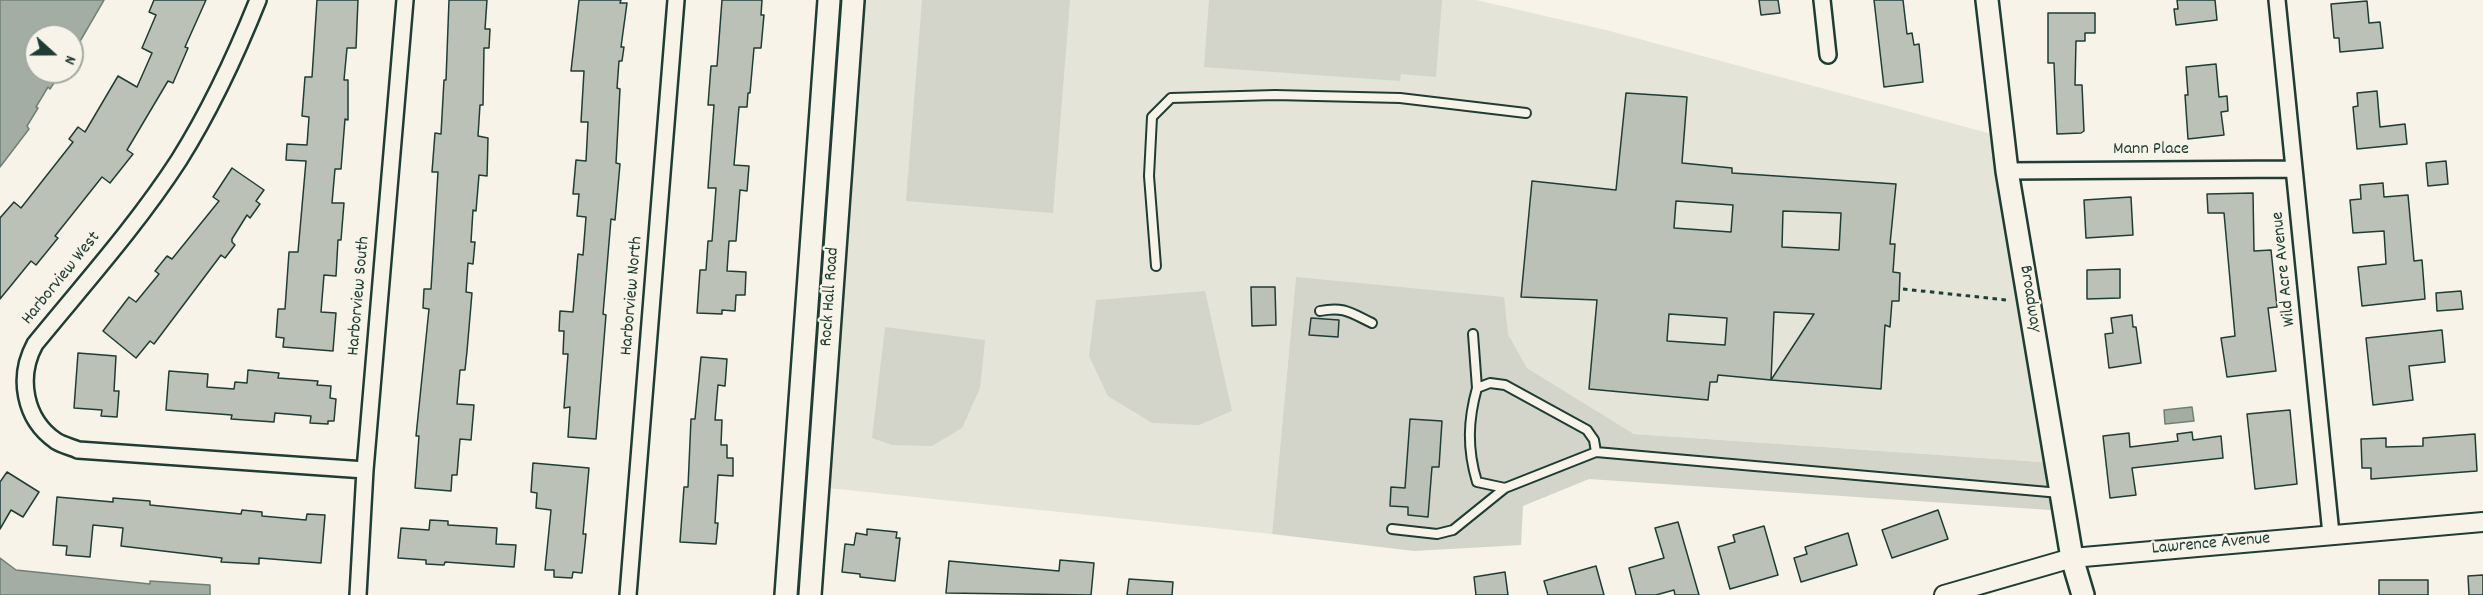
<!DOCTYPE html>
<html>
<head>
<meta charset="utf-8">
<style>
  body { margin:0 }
  #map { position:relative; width:2483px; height:595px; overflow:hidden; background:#f7f3e8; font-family:Dekko,sans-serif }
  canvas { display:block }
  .north { position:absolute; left:24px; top:24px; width:60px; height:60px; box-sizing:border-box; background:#f7f3e8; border:2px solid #a1aaa0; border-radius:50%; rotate:111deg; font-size:16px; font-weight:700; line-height:24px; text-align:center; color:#1f3d34 }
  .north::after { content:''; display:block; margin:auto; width:21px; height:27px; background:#1f3d34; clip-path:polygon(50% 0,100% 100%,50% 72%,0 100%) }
</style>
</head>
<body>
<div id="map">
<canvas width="2483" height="595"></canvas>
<div class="north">N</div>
</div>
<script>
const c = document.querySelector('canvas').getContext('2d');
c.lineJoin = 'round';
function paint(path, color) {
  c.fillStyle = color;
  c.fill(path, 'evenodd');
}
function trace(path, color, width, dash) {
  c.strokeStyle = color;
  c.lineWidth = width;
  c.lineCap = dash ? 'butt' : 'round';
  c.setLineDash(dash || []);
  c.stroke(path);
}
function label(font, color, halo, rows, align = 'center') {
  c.font = font + ' Dekko,sans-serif';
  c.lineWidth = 4.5;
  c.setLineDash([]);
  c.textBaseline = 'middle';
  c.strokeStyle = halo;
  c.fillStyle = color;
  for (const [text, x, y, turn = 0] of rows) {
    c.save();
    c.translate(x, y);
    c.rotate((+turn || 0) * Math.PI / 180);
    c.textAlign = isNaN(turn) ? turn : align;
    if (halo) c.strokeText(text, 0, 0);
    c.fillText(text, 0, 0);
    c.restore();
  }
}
const built = new Path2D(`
  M853,0H1476L1606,30L2003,137L2056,463L1634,434L1527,368L1508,334L1296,278L1272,534L818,487Z`);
const green = new Path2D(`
  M922,0H1070L1053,213L906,201Z
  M1209,0H1442L1436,77L1401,74L1400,81L1204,67Z
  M1296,277L1504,297L1508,334L1527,368L1634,434L2056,463L2065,511L1589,479L1523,506L1521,545L1414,551L1272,534Z
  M1205,291L1232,411L1199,425L1152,423L1108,396L1089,356L1096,300Z
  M885,327L985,340L980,388L962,428L932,446L892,445L872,438Z`);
const water = new Path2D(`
  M0,0H104L72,55V36H36V72H61L50,89L48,87L36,107L38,108L27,126L29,129L0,167Z
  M2192,407L2194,421L2165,424L2164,410Z
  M0,558L16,570L150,584V581L210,585V595H0Z`);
const building = new Path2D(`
  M154,0H206L185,47L188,48L173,83L168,81L127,150L133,154L110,183L102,177L55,236L58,238L36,265L31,261L0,299V218L14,202L21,208L73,142L69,139L78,127L85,132L118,76L137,87L152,53L142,48L156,15L149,12Z
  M317,0H358L356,48H347L344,80H348V120L345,119L341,169H335L332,203H344L341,240H338L336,276L324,275L321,312L336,313L333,351L283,347L284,338L276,337L278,309H285L289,252H298L306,161L286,160L287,144L307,145L309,117L302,116L305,77H312Z
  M449,0H487L485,29H490L489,48H484L483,105H480L478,136L488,138L487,176L479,175L476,211L473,210L471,242H475L473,264L468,263L466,292L472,293L467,351L465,370H460L457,404L474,405L471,440L460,439L457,475H452L451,491L415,488L419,436H416L429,309L423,308L424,289H431L438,172H432L435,133L441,134L444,80H446Z
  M579,0H621L620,3H627L621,47H624L622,61H619L617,88L620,89L616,163L620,164L615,220L611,219L603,314L606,315L596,439L568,437L570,407L564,408L568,354H563L564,331H559L560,311L573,312L578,254L583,255L586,217L577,216L579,194H573L576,160L586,161L588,122H581L584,71H571Z
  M722,0H762L761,15H764L761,48H754L750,93H748L747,107H739L734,165L749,166L747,191L740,190L736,241H729L727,271L746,272L745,295H736L735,311L722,310V314L697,313L700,270H706L708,241H712L716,188H708L714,105H708L711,66H717Z
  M1759,0H1778L1780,13L1761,15Z
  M1874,0H1903L1907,34L1912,33L1914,45L1919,44L1923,82L1884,87Z
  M2177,0H2215L2217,20L2176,25L2174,9H2178Z
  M2367,1L2369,23L2380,22L2383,48L2340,52L2339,38H2334L2331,4Z
  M2048,13H2095V33H2085V41H2076L2075,85H2082L2084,131L2081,133L2057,134L2054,63H2048Z
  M2216,64L2219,97L2227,96L2228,111L2221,112L2224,135L2188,139L2185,95H2188L2186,67Z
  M2377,91L2380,127L2405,124L2407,144L2357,149L2353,107L2358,106L2357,93Z
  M1626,93L1687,97L1682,163L1732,168V173L1896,184L1890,244H1895L1893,272L1900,273L1899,301H1892L1890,327L1885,325L1881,389L1771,380L1814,314L1774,312L1771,380L1718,375L1717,382H1710L1708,400L1589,389L1597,300L1521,297L1532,181L1616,190ZM1676,201L1733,205L1731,232L1674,228ZM1783,211L1841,213L1839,250L1782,247ZM1669,314L1727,318L1725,345L1667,341Z
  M2446,161L2448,184L2428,186L2426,163Z
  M232,168L264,190L256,201L260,204L250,218L247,215L232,239V242L235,245L225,258L221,255L154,344L150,341L136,358L103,331L129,297L136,302L159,274L155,271L167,256L172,259L219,201L213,197Z
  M2383,183L2384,197L2408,195L2414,261L2422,260L2425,299L2362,306L2358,267L2386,264L2384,231L2353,233L2350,200L2361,199L2360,185Z
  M2253,193L2254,251L2271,250L2277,307L2268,308L2276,371L2227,377L2221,338L2235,336L2224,213H2208L2207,194Z
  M2131,197L2133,235L2086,238L2084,200Z
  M2120,269V298L2087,299V270Z
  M1251,287H1275L1276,325L1252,326Z
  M2461,291L2463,309L2437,311L2436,293Z
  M2132,315L2133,327H2136L2141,363L2109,368L2105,334L2113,333L2111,318Z
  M1311,318L1339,320L1338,337L1309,335Z
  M2442,330L2445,362L2409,366L2413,400L2373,405L2366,338Z
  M78,353L116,356L114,391H119L117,417L101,416L102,410L74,408Z
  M701,357L727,359L725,386L718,385L715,420H722L721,445H727V458H733V476L718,475L715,523H718L716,544L680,542L684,487H688L691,419H695Z
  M248,370L279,373L278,378L318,381L317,385L331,386L330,398L336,399L334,421H328V424L310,423L311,416L275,413L274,422L231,419L232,415L166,410L169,371L208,374L207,387L234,389L235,382L247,383Z
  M2290,410L2297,484L2255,489L2247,414Z
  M1410,419L1442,421L1439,467H1432L1428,517L1408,515V507L1390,506L1391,487L1405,488Z
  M2192,432L2193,440L2221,436L2223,458L2132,468L2136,495L2110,498L2103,436L2129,433L2130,447L2178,441L2177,434Z
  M2475,434L2477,471L2371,479V468H2362L2361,439L2386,438V447L2423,446V438Z
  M533,463L589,468L583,534H586L582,573L573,572L572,578L554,577V570H545L551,510L536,508L537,493L531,492Z
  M7,472L39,492L23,517L11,510L0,529V482Z
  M57,497L113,502V498L150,501V505L241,514L242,510L262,512V516L306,520L307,514L325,515L321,563L259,558V564L221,562L222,558L121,546L123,528L93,525L90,557L66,555L67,546L53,545Z
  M1938,510L1948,539L1892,558L1882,530Z
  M430,520L448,521V525L497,528L496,544L516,545L514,567L445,562L444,565L426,564V560L398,558L401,528L429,530Z
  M1678,522L1699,595H1675L1674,590L1656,595H1636L1629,568L1664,558L1655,528Z
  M1764,526L1778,575L1730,589L1718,547L1735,542L1733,535Z
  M867,529L897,532L896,538H900L895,581L860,577V574L842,572L845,544L854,545L856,533L867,535Z
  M1848,533L1857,565L1801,582L1794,558L1807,554L1805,547Z
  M1060,560L1094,563L1091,595L946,593L949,561L1059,571Z
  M1596,566L1604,595H1548L1544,581Z
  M1505,572L1508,595H1476L1474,577Z
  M2483,575V595H2469L2468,576Z
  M1129,579L1173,582L1172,595H1127Z
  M2379,580H2428V595H2379Z`);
const path = new Path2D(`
  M1903,289L2007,300`);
const service = new Path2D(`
  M1156,266L1149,176L1152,117L1171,98L1275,95L1400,98L1526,113
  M1320,311C1344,306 1351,313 1372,323
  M1473,334L1477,388
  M1596,452L1594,440L1587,430L1505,385L1490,383L1477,388C1468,420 1467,449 1477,482L1505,488L1596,452L2060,493
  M1392,529L1437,534L1453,530L1505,488`);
const minor = new Path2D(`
  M258,0C236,55 211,109 179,160C137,225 84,284 35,344C17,377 24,419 56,441C62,445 71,447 78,450L365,470
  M1822,0L1828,55
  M2277,0L2331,534
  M2007,171L2294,169
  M358,595L365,470L405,0
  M628,595L676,0`);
const tertiary = new Path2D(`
  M1944,595L2072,558L2483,522`);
const secondary = new Path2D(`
  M1987,0L2007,171L2072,558L2083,595
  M786,595L829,0
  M810,595L853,0`);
const streetNames = [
  ["Mann Place",2151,151],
  ["Wild Acre Avenue",2285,269,-96],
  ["Harborview West",62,279,-51],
  ["Harborview South",360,296,-85],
  ["Harborview North",633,296,-85],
  ["Rock Hall Road",831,297,-86],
  ["Broadway",2029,299,81],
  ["Lawrence Avenue",2211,545,-5]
];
paint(built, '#e5e4d9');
paint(green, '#d3d5ca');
paint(water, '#a4ada3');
trace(water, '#6f8077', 1.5);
paint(building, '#bbc1b6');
trace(building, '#1f3d34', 1.5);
trace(service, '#1f3d34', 12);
trace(minor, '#1f3d34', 20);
trace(tertiary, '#1f3d34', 22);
trace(secondary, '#1f3d34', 26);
trace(path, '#1f3d34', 3, [4.5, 4.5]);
trace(service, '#f7f3e8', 8);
trace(minor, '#f7f3e8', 15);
trace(tertiary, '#f7f3e8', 18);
trace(secondary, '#f7f3e8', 21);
label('18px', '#1f3d34', '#f7f3e8', streetNames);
</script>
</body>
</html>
